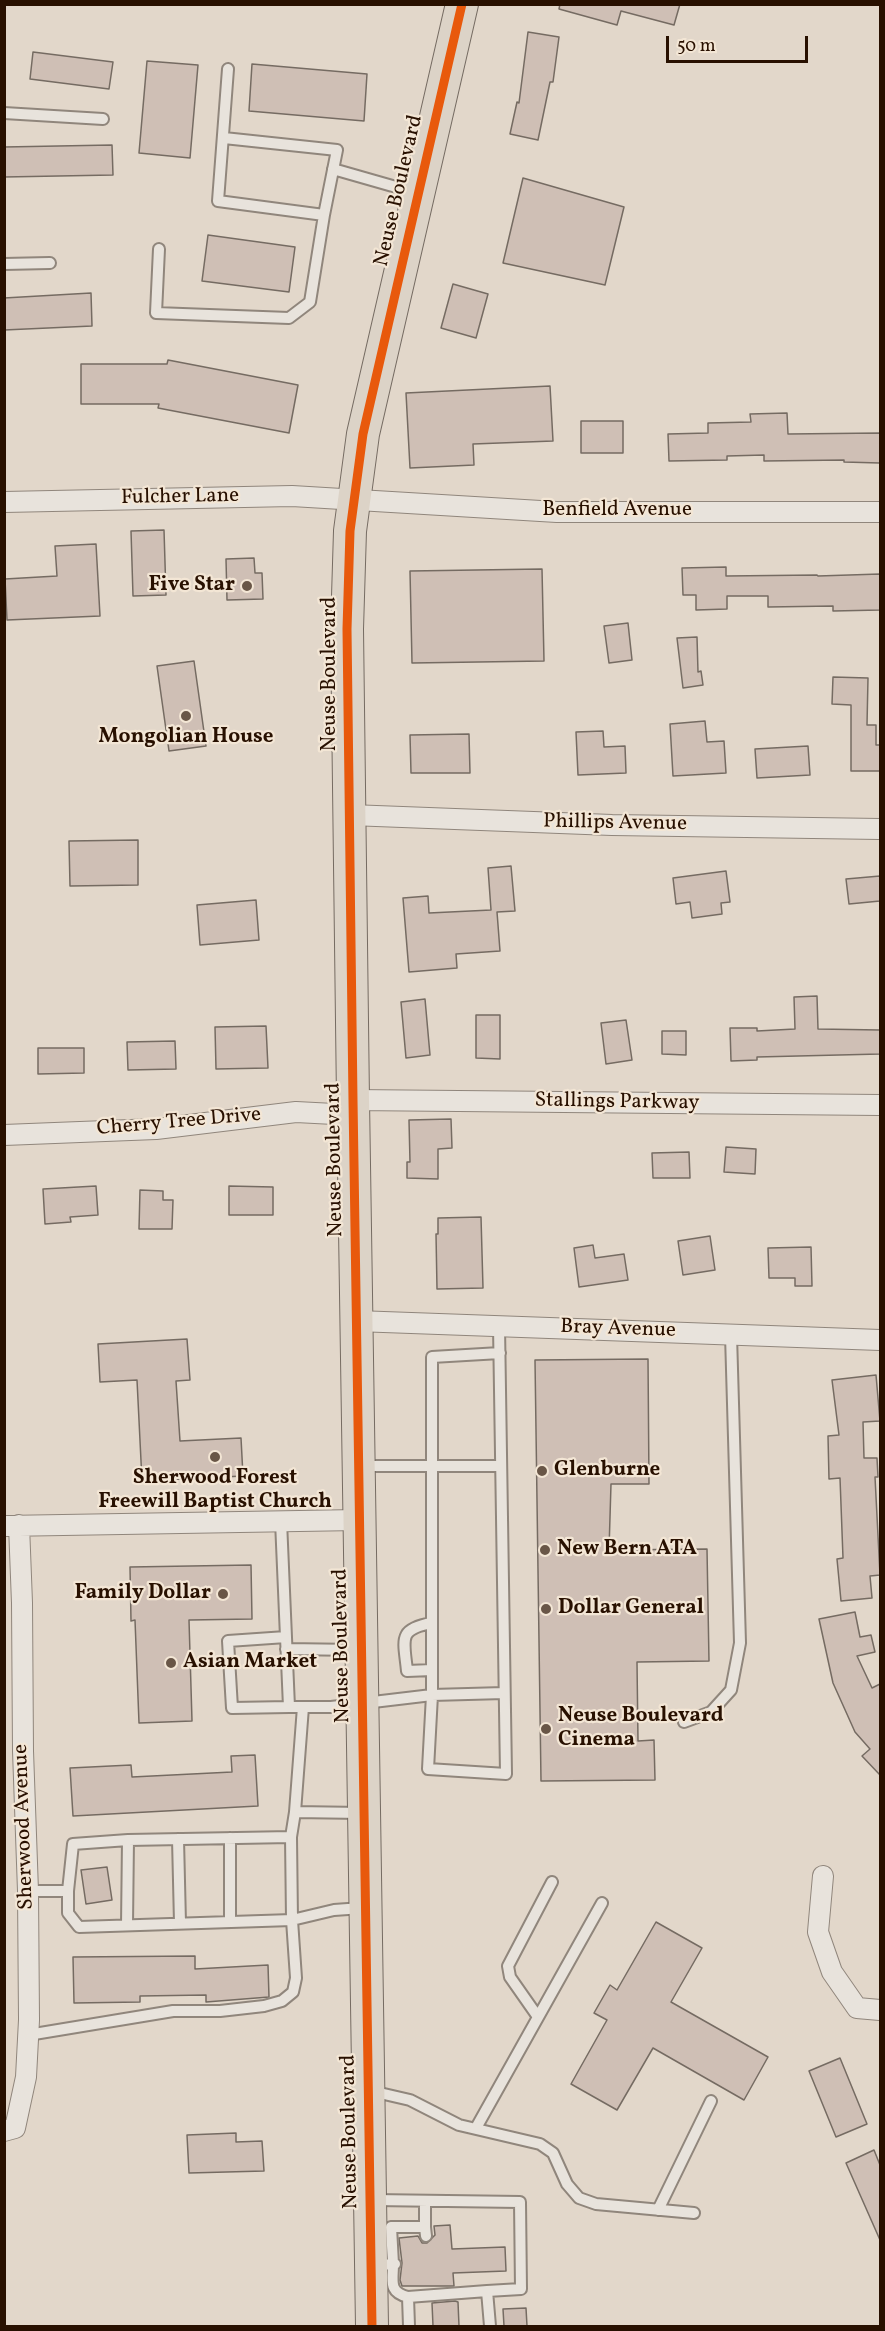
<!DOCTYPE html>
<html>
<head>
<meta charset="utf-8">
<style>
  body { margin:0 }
  #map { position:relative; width:885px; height:2331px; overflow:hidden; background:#e2d7ca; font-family:Vollkorn,serif }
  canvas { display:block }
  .frame { position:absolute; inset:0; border:6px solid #281000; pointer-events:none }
  .scale { position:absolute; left:666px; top:36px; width:142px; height:27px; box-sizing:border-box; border:3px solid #281000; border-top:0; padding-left:8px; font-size:18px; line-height:21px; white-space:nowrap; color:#281000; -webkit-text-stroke:4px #f3e6d5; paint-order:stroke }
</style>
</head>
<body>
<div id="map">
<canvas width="885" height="2331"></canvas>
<div class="frame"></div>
<div class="scale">50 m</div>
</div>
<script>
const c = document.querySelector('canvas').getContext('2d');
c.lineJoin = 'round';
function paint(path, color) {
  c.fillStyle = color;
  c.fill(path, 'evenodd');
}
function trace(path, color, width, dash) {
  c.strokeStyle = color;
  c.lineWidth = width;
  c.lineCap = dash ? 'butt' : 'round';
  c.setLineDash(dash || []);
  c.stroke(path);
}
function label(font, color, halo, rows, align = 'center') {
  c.font = font + ' Vollkorn,serif';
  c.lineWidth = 4.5;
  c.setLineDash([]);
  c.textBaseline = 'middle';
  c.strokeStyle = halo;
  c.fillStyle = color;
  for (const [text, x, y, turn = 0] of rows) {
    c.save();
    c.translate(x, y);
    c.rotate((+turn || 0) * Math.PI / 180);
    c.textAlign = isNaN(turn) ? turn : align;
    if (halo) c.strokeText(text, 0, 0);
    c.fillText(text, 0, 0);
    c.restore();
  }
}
const building = new Path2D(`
  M560,4H680L674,25L621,11L617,25L559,9Z
  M528,32L559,37L553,82H550L538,140L510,134L517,102L519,103Z
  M33,52L113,62L109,89L30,79Z
  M147,61L198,65L190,158L139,153Z
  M252,64L367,74L364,121L249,111Z
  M112,145L113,175L4,177V147Z
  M523,178L624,207L605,285L503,263Z
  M208,235L295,247L289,292L202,281Z
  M453,284L488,294L476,338L441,328Z
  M91,293L92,326L4,330V298Z
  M168,360L298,385L289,433L158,408L159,404H81V364H167Z
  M550,386L553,441L473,444L474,465L410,468L406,393Z
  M787,413L788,434L880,433V463L844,462V460L764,461V455L727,456V460L669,461L668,434L708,433V423L751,422L750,414Z
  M581,421H623V453H581Z
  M164,530L166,595L133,596L131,531Z
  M96,544L100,616L7,620L5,579L57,576L55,546Z
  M254,558L255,573H262L263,599L227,600L226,559Z
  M726,567V576L817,575L818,576L880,574V610L833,611V606L768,607V596H727V609L696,610V595H683L682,568Z
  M542,569L544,661L412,663L410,571Z
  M628,623L632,660L609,663L604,626Z
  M697,637L698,672L701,671L703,685L683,688L677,638Z
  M194,661L206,746L169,751L157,666Z
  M833,677L868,678L867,725H876V745H880V771H851V705L832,704Z
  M705,721L707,742L724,741L726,773L673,776L670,724Z
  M603,731L604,747L625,746L626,773L578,775L576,732Z
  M469,734L470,773H411L410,735Z
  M808,746L810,775L757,778L755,749Z
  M138,840V885L70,886L69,841Z
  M511,866L515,911L497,912L500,951L456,954L457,968L409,972L403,898L428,896L429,913L491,910L488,868Z
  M726,871L730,902L721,903L722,914L692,918L690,902L676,904L673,878Z
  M880,876V901L849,904L846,879Z
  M256,900L259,940L200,945L197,905Z
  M817,996L818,1029L880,1030V1054L757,1057V1060L731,1061L730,1028H757V1031L795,1029L794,997Z
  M425,999L430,1055L406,1058L401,1002Z
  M476,1015H500V1059L476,1058Z
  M626,1020L632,1060L606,1064L601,1023Z
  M266,1026L268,1068L216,1069L215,1027Z
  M662,1031H686V1055L662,1054Z
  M175,1041L176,1069L128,1070L127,1042Z
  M38,1048H84V1073L38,1074Z
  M451,1119L452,1148L438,1149V1179L407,1178V1162H410L409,1120Z
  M726,1147L756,1149L755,1174L724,1172Z
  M689,1152L690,1178H653L652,1153Z
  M96,1186L98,1215L70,1217L71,1222L45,1224L43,1189Z
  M229,1186L273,1187V1215H229Z
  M140,1190L163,1191V1200H173L172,1229H139Z
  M481,1217L483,1288L437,1289L436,1234H438V1218Z
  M710,1236L715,1270L683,1275L678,1241Z
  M593,1245L595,1258L624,1254L628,1280L579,1287L574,1248Z
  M811,1247L812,1286H795V1278H769L768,1248Z
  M187,1339L190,1380L176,1381L180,1441L241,1438L243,1476L142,1481L137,1380L100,1382L98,1344Z
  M648,1359L649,1484H611L609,1550L707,1549L709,1661L637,1662L638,1741L654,1740L655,1780L541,1781L535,1360Z
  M876,1375L880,1421L863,1422L864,1458H877L878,1477H875L880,1575L870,1576L872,1598L841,1601L837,1559L843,1558L840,1478L829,1479L828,1436L839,1435L832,1380Z
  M251,1565L252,1619L189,1620L192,1721L139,1723L135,1620L131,1621L130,1567Z
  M855,1612L860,1637L871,1635L875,1652L857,1656L872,1688L880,1684V1775L862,1756L870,1749L855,1732L833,1683L819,1619Z
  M255,1755L258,1806L73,1816L70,1768L131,1765L132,1777L232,1772L231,1756Z
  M107,1867L112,1900L86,1904L81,1870Z
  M656,1922L702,1948L671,2002L768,2057L744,2100L653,2048L617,2110L571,2084L607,2020L594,2013L610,1985L617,1990Z
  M195,1956V1969L268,1965L269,1997L206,2002V1995L140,1996V2002L74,2003L73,1957Z
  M840,2058L867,2124L836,2137L809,2071Z
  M236,2133V2142L262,2141L264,2171L189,2173L187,2135Z
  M874,2150L880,2165V2240L846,2163Z
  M450,2225L452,2249L505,2247L506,2271L453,2273L454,2286H402L400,2280L402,2263L399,2238L418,2236L422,2243H427L435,2235L434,2226Z
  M455,2301L458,2302L459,2326H433L432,2303Z
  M526,2308L527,2326H504L503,2309Z`);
const lane = new Path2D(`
  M4,113L103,119
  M224,138L337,150L324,215L218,201L228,69
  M333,169L417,193
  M159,249L156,313L289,318L310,302L324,215
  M4,264L50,263
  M500,1353L432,1357V1695L504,1693
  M361,1466H501
  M281,1521L289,1707H331L432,1695L428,1769L506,1774L499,1326
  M286,1637L228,1641L232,1708L289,1707
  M286,1649L358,1650
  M432,1670L407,1671C404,1640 397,1629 432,1623
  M303,1707L295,1812L362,1813
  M684,1722L711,1712L731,1690L740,1643L731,1335
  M291,1837L295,1812
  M230,1838V1922
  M178,1839L180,1923
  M28,1891H68L73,1844L128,1840L291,1837L292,1920L334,1910L362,1908
  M127,1925L128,1840
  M538,2017L510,1977L508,1966L552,1882
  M28,2035L173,2011H220L264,2006L282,2001L293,1992L296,1978L292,1920L79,1927L68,1913V1891
  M371,2091L410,2100L459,2125L540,2144L553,2153L567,2184L579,2198L596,2204L694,2213
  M476,2128L602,1903
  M374,2200L520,2202L521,2289L487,2291L490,2326
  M425,2201V2227
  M658,2210L711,2101
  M395,2264H393C393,2281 388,2292 408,2297
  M374,2265L393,2264L391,2227H425L426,2236
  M409,2326L408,2297L487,2291`);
const street = new Path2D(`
  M4,502L292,496L557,512H880
  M350,815L612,825L880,829
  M353,1100L880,1105
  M4,1135L156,1129L296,1112L353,1115
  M356,1321L880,1340
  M4,1526L358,1520
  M823,1876L818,1932L832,1972L857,2008L880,2010
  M4,2131L15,2128L26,2077L29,2020L28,1891L23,1751L22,1603L19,1525`);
const primary = new Path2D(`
  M372,2326L353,1100L347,629L350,531L363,434L462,4`);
const cycleway = new Path2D(`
  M372,2326L353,1100L347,629L350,531L363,434L462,4`);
const markers = [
  [247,586,6,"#695647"],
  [186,716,6,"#695647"],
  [215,1457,6,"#695647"],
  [542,1471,6,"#695647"],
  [545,1550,6,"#695647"],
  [223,1594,6,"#695647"],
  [546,1609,6,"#695647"],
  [171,1663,6,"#695647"],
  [546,1729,6,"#695647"]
];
const streetNames = [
  ["Neuse Boulevard",400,191,-77],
  ["Fulcher Lane",180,498,-1],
  ["Benfield Avenue",617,511],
  ["Neuse Boulevard",331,674,-90],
  ["Phillips Avenue",615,824,1],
  ["Stallings Parkway",617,1103,1],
  ["Cherry Tree Drive",179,1123,-5],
  ["Neuse Boulevard",336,1160,-91],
  ["Bray Avenue",618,1330,2],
  ["Neuse Boulevard",343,1646,-91],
  ["Sherwood Avenue",25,1827,-92],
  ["Neuse Boulevard",351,2132,-91]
];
const poiNames = [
  ["Five Star",235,586,"right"],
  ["Mongolian House",186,738,"center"],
  ["Glenburne",554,1471],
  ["Sherwood Forest",215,1479,"center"],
  ["Freewill Baptist Church",215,1503,"center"],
  ["New Bern ATA",557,1550],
  ["Family Dollar",211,1594,"right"],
  ["Dollar General",558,1609],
  ["Asian Market",183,1663],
  ["Neuse Boulevard",558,1717],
  ["Cinema",558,1741]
];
paint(building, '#cfbfb5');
trace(building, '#756b62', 1.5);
trace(lane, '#90867c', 14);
trace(street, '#90867c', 22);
trace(primary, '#756b62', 34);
trace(lane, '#e8e3dc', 10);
trace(street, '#e8e3dc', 20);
trace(primary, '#dcd3c7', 32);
trace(cycleway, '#e8590c', 9);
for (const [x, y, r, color] of markers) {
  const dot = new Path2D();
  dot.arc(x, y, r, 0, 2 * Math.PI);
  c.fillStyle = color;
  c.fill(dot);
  trace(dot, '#f3e6d5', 2);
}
label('21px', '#281000', '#f3e6d5', streetNames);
label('bold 21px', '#281000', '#f3e6d5', poiNames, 'left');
</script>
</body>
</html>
